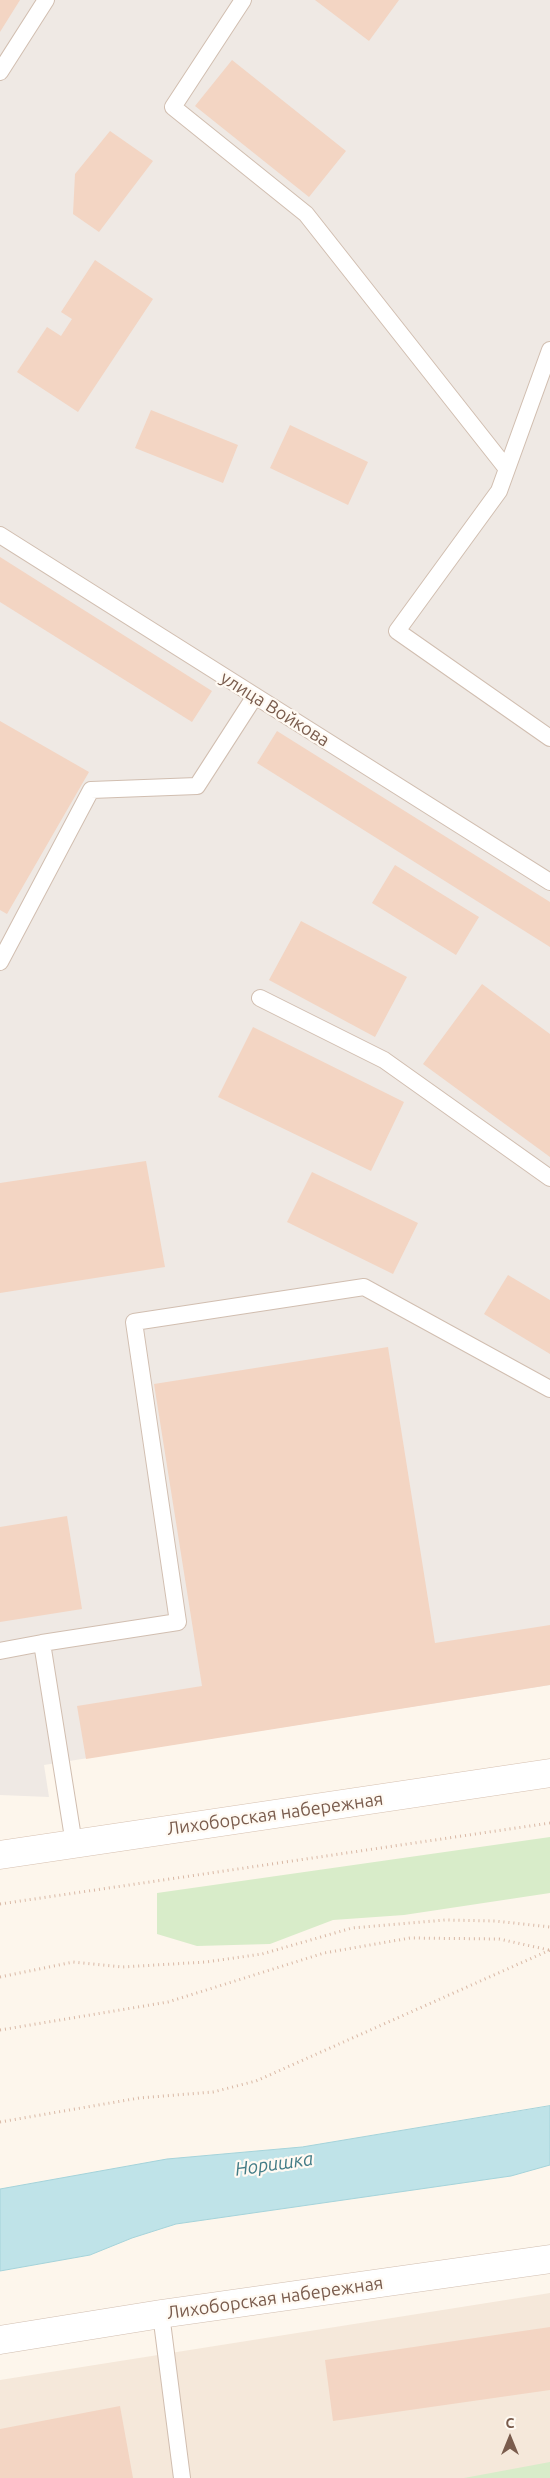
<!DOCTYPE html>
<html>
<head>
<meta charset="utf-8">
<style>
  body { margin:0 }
  #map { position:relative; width:550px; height:2478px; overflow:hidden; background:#fdf6ec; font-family:Ubuntu,sans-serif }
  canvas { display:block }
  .north { position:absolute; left:485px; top:2413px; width:50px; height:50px; -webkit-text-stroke:4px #fffaf3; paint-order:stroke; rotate:0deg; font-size:14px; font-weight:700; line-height:20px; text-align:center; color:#7a5c4d }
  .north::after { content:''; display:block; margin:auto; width:18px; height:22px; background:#7a5c4d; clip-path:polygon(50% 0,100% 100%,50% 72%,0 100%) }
</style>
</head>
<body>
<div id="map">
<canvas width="550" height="2478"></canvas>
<div class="north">С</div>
</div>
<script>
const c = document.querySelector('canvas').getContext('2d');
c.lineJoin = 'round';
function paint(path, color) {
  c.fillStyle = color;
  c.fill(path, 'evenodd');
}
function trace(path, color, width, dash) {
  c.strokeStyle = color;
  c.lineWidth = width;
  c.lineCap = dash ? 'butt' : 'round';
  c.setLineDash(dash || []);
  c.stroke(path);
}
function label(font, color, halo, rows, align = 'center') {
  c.font = font + ' Ubuntu,sans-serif';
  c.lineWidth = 4.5;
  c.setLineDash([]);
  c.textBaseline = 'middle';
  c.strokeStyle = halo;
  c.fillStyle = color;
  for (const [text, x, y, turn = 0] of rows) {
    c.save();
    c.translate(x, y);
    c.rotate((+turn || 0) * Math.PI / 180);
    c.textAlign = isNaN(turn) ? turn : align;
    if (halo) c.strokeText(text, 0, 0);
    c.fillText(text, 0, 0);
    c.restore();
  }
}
const residential = new Path2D(`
  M550,2293V2478H0V2380Z`);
const industrial = new Path2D(`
  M0,0H550V1685L44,1765L49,1797L0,1795Z`);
const green = new Path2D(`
  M550,1837V1893L404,1915L333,1920L270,1944L197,1946L157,1934V1893Z
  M550,2462V2478H464Z`);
const water = new Path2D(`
  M550,2106V2165L511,2176L176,2224L132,2238L90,2255L0,2271V2189L167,2159L302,2147Z`);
const building = new Path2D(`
  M0,0H20L0,32Z
  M315,0H399L369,41Z
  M232,60L346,151L309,197L195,106Z
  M110,131L153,161L99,232L73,214L75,174Z
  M95,260L153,299L78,412L17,372L47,327L61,336L72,319L61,312Z
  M151,410L238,445L223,483L135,448Z
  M290,425L368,462L348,505L270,468Z
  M0,557L212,691L192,722L0,602Z
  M0,721L89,772L7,914L0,910Z
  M277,731L550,902V947L257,763Z
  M395,865L479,917L456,955L372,903Z
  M301,921L407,977L375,1037L269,980Z
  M482,984L550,1034V1157L423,1064Z
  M253,1027L404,1102L371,1171L218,1097Z
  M146,1161L165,1267L0,1293V1183Z
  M312,1172L418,1223L393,1274L287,1222Z
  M508,1275L550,1300V1354L484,1314Z
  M388,1347L435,1643L550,1625V1685L86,1759L77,1706L202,1686L154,1384Z
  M67,1516L82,1609L0,1622V1527Z
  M550,2327V2390L333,2421L325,2360Z
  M120,2406L133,2478H0V2429Z`);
const path = new Path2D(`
  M0,1904L550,1823
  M0,1977L73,1962L122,1967L206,1962L262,1954L352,1928L445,1920L495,1921L550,1927
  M0,2030L168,2002L324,1953L410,1938L499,1939L549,1950
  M0,2122L139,2098L213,2092L256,2081L550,1950`);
const lane = new Path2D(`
  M243,0L173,107L306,214L507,469
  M0,72L46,0
  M550,350L499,491L397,631L550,738
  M0,535L550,882
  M0,962L91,790L197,786L255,696
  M260,998L384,1060L550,1178
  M0,1651L42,1643
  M74,1844L42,1643L178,1622L134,1322L364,1287L550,1389
  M161,2314L182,2478`);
const street = new Path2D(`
  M0,2340L161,2314L550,2259`);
const secondary = new Path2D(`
  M0,1855L550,1773`);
const streetNames = [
  ["улица Войкова",275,709,32],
  ["Лихоборская набережная",275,1814,-8],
  ["Лихоборская набережная",275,2298,-8]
];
const waterNames = [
  ["Норишка",274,2164,-8]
];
paint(residential, '#f5e8da');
paint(industrial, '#efe9e4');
paint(green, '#d8ecc9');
paint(water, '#bfe3e8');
trace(water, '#a5d3da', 1);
paint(building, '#f3d5c3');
trace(lane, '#d1beb0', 18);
trace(street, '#d1beb0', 29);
trace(secondary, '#d6c0b0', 29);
trace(path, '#d9b8a5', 3, [1, 4]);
trace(lane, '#fff', 16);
trace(street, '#fff', 28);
trace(secondary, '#fff', 28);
label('18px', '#7a5c4d', '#fffaf3', streetNames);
label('italic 19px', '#437c86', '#fffaf3', waterNames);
</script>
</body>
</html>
